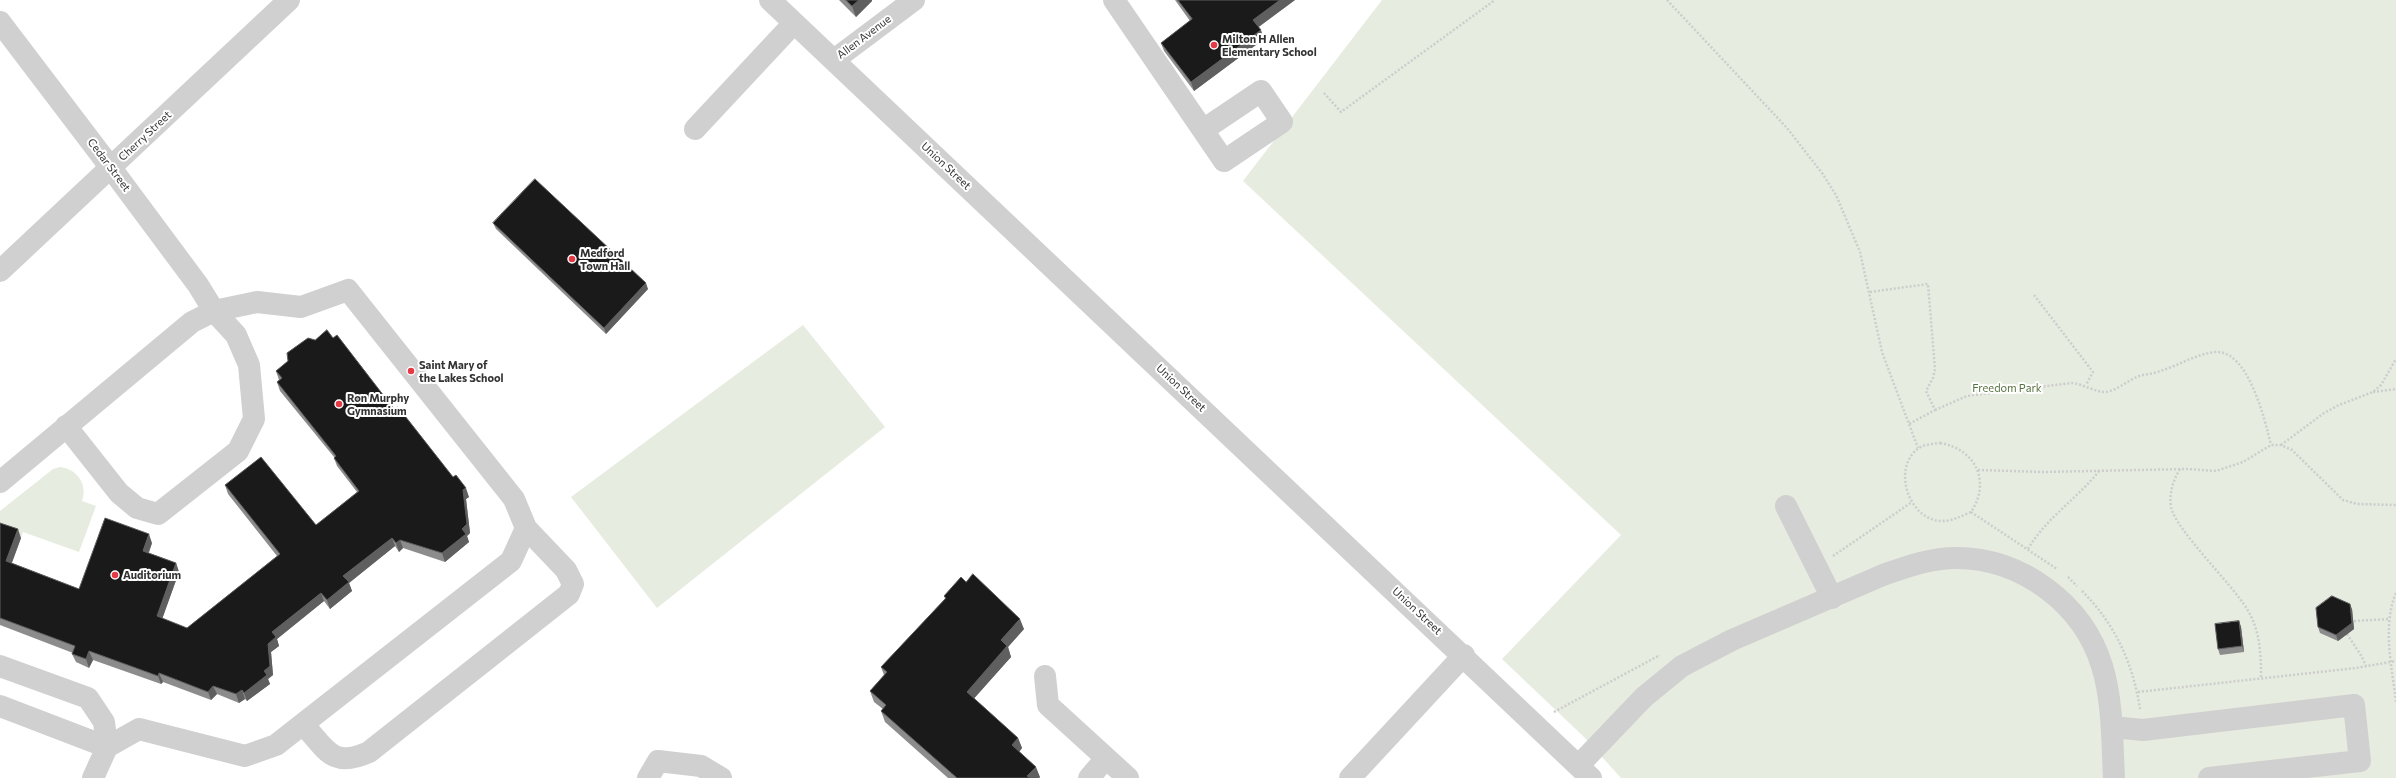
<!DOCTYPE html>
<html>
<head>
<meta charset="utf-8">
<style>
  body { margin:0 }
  canvas { display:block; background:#fff }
</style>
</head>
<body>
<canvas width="2396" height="778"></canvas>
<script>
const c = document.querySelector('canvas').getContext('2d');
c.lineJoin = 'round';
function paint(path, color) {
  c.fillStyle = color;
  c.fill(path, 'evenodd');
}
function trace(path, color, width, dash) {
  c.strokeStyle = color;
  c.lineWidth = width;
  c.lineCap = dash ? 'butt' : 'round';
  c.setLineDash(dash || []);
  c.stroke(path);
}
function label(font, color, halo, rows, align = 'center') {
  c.font = font + ' Commissioner,sans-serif';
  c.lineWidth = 4;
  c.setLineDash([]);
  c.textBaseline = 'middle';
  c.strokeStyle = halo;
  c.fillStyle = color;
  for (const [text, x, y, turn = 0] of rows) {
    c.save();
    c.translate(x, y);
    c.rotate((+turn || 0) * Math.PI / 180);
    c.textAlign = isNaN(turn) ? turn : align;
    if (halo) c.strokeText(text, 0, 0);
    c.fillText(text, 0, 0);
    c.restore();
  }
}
const green = new Path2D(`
  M1382,0H2396V778H1621L1583,736L1502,659L1621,535L1243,181Z
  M803,325L885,427L657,608L571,497Z
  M60,467C77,469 88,484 82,501L96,506L79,552L23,532L21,538L0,530V511L53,469Z`);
const path = new Path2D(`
  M1667,0L1787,128L1822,173L1836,195L1860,252L1882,352L1918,448
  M1324,93L1341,112L1495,0
  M1870,292L1928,284L1935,369L1933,378L1926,391L1935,410L1909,424
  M2034,295L2093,372L2086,385
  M2373,392L2396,389
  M1935,410L1967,396L2071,383C2083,384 2098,393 2106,392C2118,390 2128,380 2139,376C2146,374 2153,374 2160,371C2178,366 2196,354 2215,352C2248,349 2265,420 2271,445
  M1940,443C1976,449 1991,482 1971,512C1962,516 1954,520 1945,521C1910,524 1890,468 1919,448C1925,444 1933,444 1940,443Z
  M2281,445L2324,413L2339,405L2373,392L2381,385L2396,359
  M2180,469C2173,481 2169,492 2171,507C2175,529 2232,584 2247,609C2260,630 2261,653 2261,677
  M1978,470L2044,472L2187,469L2216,471L2243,462L2271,445H2281L2292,450L2343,500L2357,504L2396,505
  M1971,512L2057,569
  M2028,549C2046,518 2077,499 2099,471
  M1833,556L1912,502
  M2068,577L2077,586
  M2082,591C2115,624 2133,663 2140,709
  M2396,593C2382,626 2392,667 2396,702
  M2354,621L2389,619
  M2347,634L2362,657L2366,666
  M2138,692L2356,668L2396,661
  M1554,712L1660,655`);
const minor = new Path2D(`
  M770,0L1591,778
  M1114,0L1224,161L1282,122L1261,91L1203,130
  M0,22L111,168L198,285L214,311L236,335L249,365L254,419L238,451L158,514L137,508L119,493L66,426
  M834,60L914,0
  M695,129L794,23
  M0,271L289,0
  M0,482L192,322L214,311L257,302L301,307L348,290L514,499L526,528L511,561L276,745L245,756L139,729L107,747L0,706
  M1786,506L1832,598
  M0,666L88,698L104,722L107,747L93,778
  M1045,676L1048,705L1128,778
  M303,724C326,749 332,769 369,752L569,594L573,584L566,570L526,528
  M2112,727L2143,730L2354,705L2360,761L2209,778
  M1579,765L1644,697L1682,666L1732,640L1883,575C1906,567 1930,558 1956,558C2022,558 2083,604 2102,666C2113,702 2112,741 2114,778
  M648,778L658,761L701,766L721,778
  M1089,778L1106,758
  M1350,778L1464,655`);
const wall = new Path2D(`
  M839,0H872V1L856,17Z
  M1175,0H1295L1258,27L1264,39L1194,91L1164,51L1161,43L1190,21Z
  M493,223L648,289L606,334L496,229Z
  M333,338L469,497L466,499L470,533L467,536L469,542L445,562L403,548L399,552L395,546L349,583L352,591L330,609L324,601L277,639L279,646L271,652L273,675L268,679L270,684L247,701L245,699L239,703L217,694L211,700L163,682L161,684L93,660L89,668L76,662L72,654L73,653L0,625V523L21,538L12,563L79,589L152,543L149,553L176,563L179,572L162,619L187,628L277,556L228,494L225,485L316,525L357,492L337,466L334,458V457L280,391L277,382L279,380L276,371L315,340Z
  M944,596L1024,629L1008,647L1011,657L974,698L1018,738L1022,748L1019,752L1040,777L1039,778H948L885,722L881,711L883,709L874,702L870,691L884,675L881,667L945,599Z
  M2352,609L2354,629L2338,641L2320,633L2318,627Z
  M2239,621L2241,627L2244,652L2220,655L2218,649Z`);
const shadedWall = new Path2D(`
  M859,0H872V1L856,17L852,6Z
  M1280,0H1295L1256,29L1253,20Z
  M1261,30L1264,39L1194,91L1191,82Z
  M646,283L648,289L606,334L604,328Z
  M466,488L469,497L466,499L470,533L467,536L469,542L445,562L442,553L462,529L463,490Z
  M18,529L21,538L9,570L6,561Z
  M149,534L152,543L146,559L143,551Z
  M392,538L395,546L349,583L352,591L330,609L327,600L343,576Z
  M400,540L403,548L399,552L396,543Z
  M176,563L179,572L160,625L157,616Z
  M321,593L324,601L277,639L279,646L271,652L273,675L268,679L270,684L247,701L244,693L268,644L272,632Z
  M2350,604L2352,609L2354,629L2338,641L2336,635Z
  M1020,619L1024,629L1008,647L1011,657L971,702L967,692L1001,640Z
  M2239,621L2241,627L2244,652L2242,646Z
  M89,651L93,660L89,668L86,659Z
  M159,673L163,682L161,684L158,676Z
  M213,686L217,694L211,700L208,692Z
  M242,690L245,699L239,703L236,694Z
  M1018,738L1022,748L1016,756L1012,745Z
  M1036,767L1040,777L1039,778H1028L1027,776Z`);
const building = new Path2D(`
  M846,0H859L852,6Z
  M1178,0H1280L1253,20L1261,30L1191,82L1161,43L1192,19Z
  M535,179L646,283L604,328L493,223Z
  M327,330L333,338L337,335L394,409L398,407L453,477L456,475L466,488L463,490L467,524L462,529L466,534L442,553L400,540L396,543L392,538L343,576L349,582L327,600L321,593L272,632L276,637L268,644L270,666L264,671L267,675L244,693L242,690L236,694L213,686L208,692L159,673L158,676L89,651L86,659L72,654L75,646L0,618V523L18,529L6,561L79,589L105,518L149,534L143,551L176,563L157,616L187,628L280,554L225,485L261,457L316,525L359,491L334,458L336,456L277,382L282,378L276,371L288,361L287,353L308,338L315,340Z
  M973,574L1020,619L1001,640L1007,646L967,692L1018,738L1012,745L1036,767L1027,776L1030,778H957L881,711L886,705L870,691L887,672L881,667L946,598L944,596L961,577L966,582Z
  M2332,596L2350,604L2352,623L2336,635L2318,627L2316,608Z
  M2239,621L2242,646L2218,649L2215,624Z`);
const markers = [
  [1214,45,4,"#e63946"],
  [572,259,4,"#e63946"],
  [411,371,4,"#e63946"],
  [339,404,4,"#e63946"],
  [115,575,4,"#e63946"]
];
const streetNames = [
  ["Allen Avenue",864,37,-37],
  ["Cherry Street",145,136,-43],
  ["Cedar Street",109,165,53],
  ["Union Street",946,166,43],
  ["Union Street",1181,388,43],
  ["Union Street",1417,611,43]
];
const poiNames = [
  ["Milton H Allen",1222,39],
  ["Elementary School",1222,52],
  ["Medford",580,253],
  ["Town Hall",580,266],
  ["Saint Mary of",419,365],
  ["the Lakes School",419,378],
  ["Ron Murphy",347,398],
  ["Gymnasium",347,411],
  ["Auditorium",123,575]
];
const parkNames = [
  ["Freedom Park",2007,388]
];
paint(green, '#e6ecdf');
trace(path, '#cdcdcd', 2.5, [2, 2]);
trace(minor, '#d0d0d0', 22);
paint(wall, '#8c8c8c');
paint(shadedWall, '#5f5f5f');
paint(building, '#1a1a1a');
trace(building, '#5f5f5f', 1);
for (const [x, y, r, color] of markers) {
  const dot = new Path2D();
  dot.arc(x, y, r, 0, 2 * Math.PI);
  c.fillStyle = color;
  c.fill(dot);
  trace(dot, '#fff', 1.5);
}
label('11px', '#333', '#fff', streetNames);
label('bold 11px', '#333', '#fff', poiNames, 'left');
label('11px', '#56703f', '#fff', parkNames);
</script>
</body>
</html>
